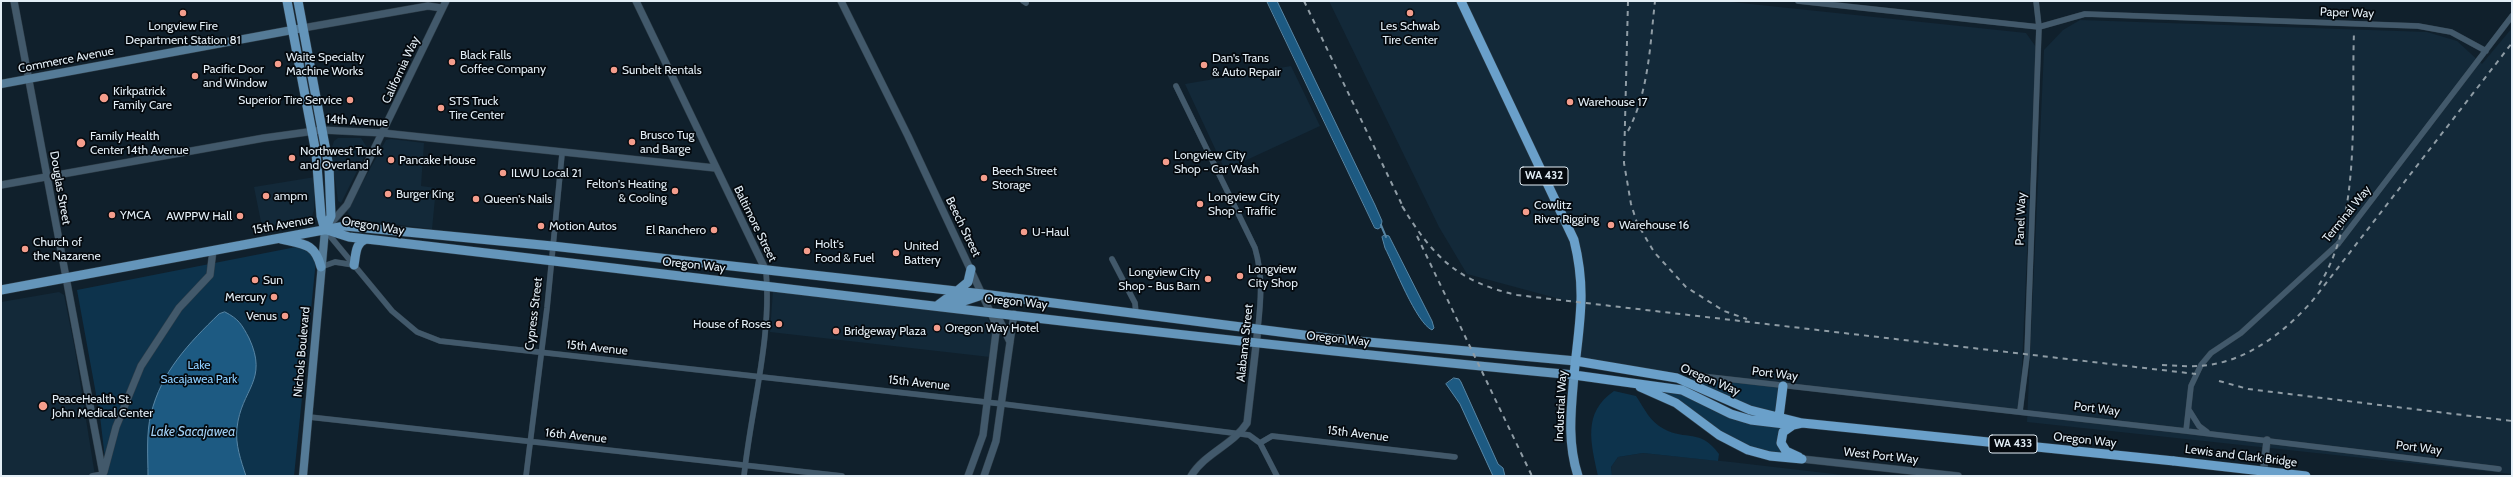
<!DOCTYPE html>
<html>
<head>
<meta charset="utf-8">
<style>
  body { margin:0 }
  #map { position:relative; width:2513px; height:477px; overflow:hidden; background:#10202c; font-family:Cabin,sans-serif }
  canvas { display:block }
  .frame { position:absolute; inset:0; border:2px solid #e3eef6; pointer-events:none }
</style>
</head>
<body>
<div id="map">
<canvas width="2513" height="477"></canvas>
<div class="frame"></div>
</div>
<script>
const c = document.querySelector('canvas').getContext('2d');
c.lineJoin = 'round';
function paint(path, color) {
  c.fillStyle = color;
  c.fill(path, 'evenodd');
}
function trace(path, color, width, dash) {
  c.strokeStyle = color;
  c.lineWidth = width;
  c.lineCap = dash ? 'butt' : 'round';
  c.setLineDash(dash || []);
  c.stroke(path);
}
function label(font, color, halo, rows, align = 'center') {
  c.font = font + ' Cabin,sans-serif';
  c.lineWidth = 3.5;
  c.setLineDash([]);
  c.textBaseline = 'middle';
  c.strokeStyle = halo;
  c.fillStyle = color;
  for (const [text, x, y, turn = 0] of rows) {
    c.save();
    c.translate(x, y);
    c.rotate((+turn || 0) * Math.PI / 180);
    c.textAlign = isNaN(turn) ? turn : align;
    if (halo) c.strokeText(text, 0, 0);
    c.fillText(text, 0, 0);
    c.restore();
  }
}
const built = new Path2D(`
  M1329,1H1722L2026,33L2036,47L2020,411L1576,361L1582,305L1467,274L1439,227Z
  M2080,20L2427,32L2457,41L2482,64L2512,28V474L2027,422L2044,50L2063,30Z
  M1291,66L1320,126L1225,170L1185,84Z
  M338,138H361L368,149L341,203L338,201L331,150L334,141Z
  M391,139L424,143L421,186L436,188L432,229L354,219L348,213L347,210L386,140Z
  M315,177L314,210L311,219L262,227L254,187Z
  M773,290L986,315L993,328L990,357L770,332Z
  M59,292L64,295L75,350L95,476H1V302Z
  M1643,453L1731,462L1851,476H1612L1611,467L1618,457Z`);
const green = new Path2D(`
  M296,247H306L316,260L294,476H107L100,416L77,290Z
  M1692,375L1783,386L1779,417L1692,383Z
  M1629,382L1667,387L1731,414L1783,424L1781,435L1791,454L1748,450L1691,413Z
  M1614,391L1636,396C1644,408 1650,422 1664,429C1686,441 1700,428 1719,454L1718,461L1643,453L1618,457L1611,467L1612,476H1598C1591,443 1582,413 1614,391Z`);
const water = new Path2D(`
  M1267,1H1277L1375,205L1382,221L1381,227L1378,229L1375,228Z
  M1385,235L1389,236L1432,321L1434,328L1432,330C1416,323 1394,265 1385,248L1382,237Z
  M225,312C239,319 242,325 249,338C269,381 241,389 237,428C235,444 241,461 246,476H148C148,457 146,433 151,414C161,372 189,343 219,314Z
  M1454,378L1459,379L1461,382L1498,464L1503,468L1505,476H1493L1460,404L1446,384Z`);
const stream = new Path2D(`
  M1381,225L1386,237`);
const minor = new Path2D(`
  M1023,1L1026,3
  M1798,1L2039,27L2085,14L2418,26L2451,32L2486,51
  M1176,86L1255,248C1263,276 1261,300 1258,328
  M325,230L392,311L417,332L440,341L1003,404L1249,435L1260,443L1277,476
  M1112,259L1135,303L1136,314
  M321,267L335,262L354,265
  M1692,375L2186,431L2499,469
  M2189,410L2199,426L2207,432
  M2020,411L2027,356L2039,27L2036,1
  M309,417L842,476
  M2186,431L2191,386L2201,365L2211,353L2241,333L2338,244L2512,16
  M1260,443L1272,436L1455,457
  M92,476L103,474
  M526,476L547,308L562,154
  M744,476C751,408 772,339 766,271`);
const tertiary = new Path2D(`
  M14,1L103,474
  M636,1L766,271
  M841,1L908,136L994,320L996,332L983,435L968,476
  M303,28L428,6L442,8
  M1,185L264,138L322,130L383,133L715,168
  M329,225L347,205L446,1
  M993,313L1000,321L1010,342
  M1802,459L1958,476
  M104,472L116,427L141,366L179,308L210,275L213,250
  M984,476L996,441L1014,314
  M1191,476C1205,453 1233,445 1247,423L1258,328
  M2263,476L2267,440`);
const secondary = new Path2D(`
  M1,84L303,28
  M303,476L325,230`);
const primary = new Path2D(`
  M287,1L316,153L321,216L325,230
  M298,1L329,167L331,216L325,230
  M327,230L349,237C757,284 1165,337 1574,375C1571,410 1567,442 1578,476
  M281,239C303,244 315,243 321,267
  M354,265C356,255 355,243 366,239
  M1,290L345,226L552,246L983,294L1335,339L1576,361
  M956,292L968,282L971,269
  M938,305L946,299L964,301L979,296`);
const trunk = new Path2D(`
  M1461,1L1574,240C1587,292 1579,324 1574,375L1682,390L1731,414L1751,420L1793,425L1802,423
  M1576,361L1677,378L1750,410L1802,423L2174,461
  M1640,387L1676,403L1719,435L1748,450L1770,456L1802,459
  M1779,417L1783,386
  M1793,425L1783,432L1781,443L1786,451L1799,457`);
const rail = new Path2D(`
  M1304,1L1405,211
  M1628,1L1624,163L1631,204L1637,223L1654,252L1686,287L1724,311L1747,319
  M1628,131C1649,91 1650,45 1655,1
  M1402,206C1433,257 1458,282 1517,295L2196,374
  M1417,236L1532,476
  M2319,285C2362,218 2351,109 2354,32
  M2162,365C2178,366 2193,367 2208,365C2249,360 2287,330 2313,300L2512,43
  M2219,381L2248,389L2512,421`);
const trunkBridge = new Path2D(`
  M2174,461L2306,476`);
const markers = [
  [183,13,4,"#f49d8c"],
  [1410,13,4,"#f49d8c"],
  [452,62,4,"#f49d8c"],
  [278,64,4,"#f49d8c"],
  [1204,65,4,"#f49d8c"],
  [614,70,4,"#f49d8c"],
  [195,76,4,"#f49d8c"],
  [104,98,5,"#f49d8c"],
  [350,100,4,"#f49d8c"],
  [1570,102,4,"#f49d8c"],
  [441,108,4,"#f49d8c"],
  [632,142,4,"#f49d8c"],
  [81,143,5,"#f49d8c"],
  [292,158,4,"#f49d8c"],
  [391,160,4,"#f49d8c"],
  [1166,162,4,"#f49d8c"],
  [503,173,4,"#f49d8c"],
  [984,178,4,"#f49d8c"],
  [675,191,4,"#f49d8c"],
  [388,194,4,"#f49d8c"],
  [266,196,4,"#f49d8c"],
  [476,199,4,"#f49d8c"],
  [1200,204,4,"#f49d8c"],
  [1526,212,4,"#f49d8c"],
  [112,215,4,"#f49d8c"],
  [240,216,4,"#f49d8c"],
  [1611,225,4,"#f49d8c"],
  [541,226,4,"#f49d8c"],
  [714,230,4,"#f49d8c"],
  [1024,232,4,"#f49d8c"],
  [25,249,4,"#f49d8c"],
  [807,251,4,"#f49d8c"],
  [896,253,4,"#f49d8c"],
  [1240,276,4,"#f49d8c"],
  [1208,279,4,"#f49d8c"],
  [255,280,4,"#f49d8c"],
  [274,297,4,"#f49d8c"],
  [285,316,4,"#f49d8c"],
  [779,324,4,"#f49d8c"],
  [937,328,4,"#f49d8c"],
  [836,331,4,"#f49d8c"],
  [43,406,5,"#f49d8c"]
];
const shields = [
  [1544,176,48],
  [2013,444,48]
];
const shieldNames = [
  ["WA 432",1544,176],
  ["WA 433",2013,444]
];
const streetNames = [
  ["Paper Way",2347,13,2],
  ["Commerce Avenue",66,60,-11],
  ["California Way",401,70,-65],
  ["14th Avenue",357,121,3],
  ["Douglas Street",60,188,80],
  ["Terminal Way",2347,214,-51],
  ["Panel Way",2021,219,-88],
  ["Baltimore Street",755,224,64],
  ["15th Avenue",283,225,-10],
  ["Oregon Way",373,226,9],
  ["Beech Street",963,227,64],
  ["Oregon Way",694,265,6],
  ["Oregon Way",1016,302,6],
  ["Cypress Street",534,314,-83],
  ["Oregon Way",1338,339,6],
  ["Alabama Street",1245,343,-84],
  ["15th Avenue",597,348,6],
  ["Nichols Boulevard",302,352,-85],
  ["Port Way",1775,374,7],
  ["Oregon Way",1710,380,23],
  ["15th Avenue",919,383,6],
  ["Industrial Way",1561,406,-87],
  ["Port Way",2097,409,7],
  ["15th Avenue",1358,434,7],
  ["16th Avenue",576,436,6],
  ["Oregon Way",2085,440,6],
  ["Port Way",2419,448,7],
  ["West Port Way",1881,456,6],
  ["Lewis and Clark Bridge",2241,456,7]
];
const poiNames = [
  ["Longview Fire",183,26,"center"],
  ["Department Station 81",183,40,"center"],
  ["Les Schwab",1410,26,"center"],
  ["Tire Center",1410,40,"center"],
  ["Black Falls",460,55],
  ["Coffee Company",460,69],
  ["Waite Specialty",286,57],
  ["Machine Works",286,71],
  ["Dan's Trans",1212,58],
  ["& Auto Repair",1212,72],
  ["Pacific Door",203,69],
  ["and Window",203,83],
  ["Sunbelt Rentals",622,70],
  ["Kirkpatrick",113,91],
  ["Family Care",113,105],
  ["Superior Tire Service",342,100,"right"],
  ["STS Truck",449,101],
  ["Tire Center",449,115],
  ["Warehouse 17",1578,102],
  ["Brusco Tug",640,135],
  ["and Barge",640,149],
  ["Family Health",90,136],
  ["Center 14th Avenue",90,150],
  ["Northwest Truck",300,151],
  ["and Overland",300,165],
  ["Longview City",1174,155],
  ["Shop - Car Wash",1174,169],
  ["Pancake House",399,160],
  ["Beech Street",992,171],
  ["Storage",992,185],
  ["ILWU Local 21",511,173],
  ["Felton's Heating",667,184,"right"],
  ["& Cooling",667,198,"right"],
  ["Burger King",396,194],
  ["ampm",274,196],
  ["Longview City",1208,197],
  ["Shop - Traffic",1208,211],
  ["Queen's Nails",484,199],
  ["Cowlitz",1534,205],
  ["River Rigging",1534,219],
  ["YMCA",120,215],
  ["AWPPW Hall",232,216,"right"],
  ["Warehouse 16",1619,225],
  ["Motion Autos",549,226],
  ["El Ranchero",706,230,"right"],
  ["U-Haul",1032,232],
  ["Church of",33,242],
  ["the Nazarene",33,256],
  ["Holt's",815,244],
  ["Food & Fuel",815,258],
  ["United",904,246],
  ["Battery",904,260],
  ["Longview",1248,269],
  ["City Shop",1248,283],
  ["Longview City",1200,272,"right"],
  ["Shop - Bus Barn",1200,286,"right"],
  ["Sun",263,280],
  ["Mercury",266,297,"right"],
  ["Venus",277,316,"right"],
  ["House of Roses",771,324,"right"],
  ["Oregon Way Hotel",945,328],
  ["Bridgeway Plaza",844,331],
  ["PeaceHealth St.",52,399],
  ["John Medical Center",52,413]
];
const parkNames = [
  ["Lake",199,365],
  ["Sacajawea Park",199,379]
];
const waterNames = [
  ["Lake Sacajawea",193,432]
];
paint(built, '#132939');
paint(green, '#0d334c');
paint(water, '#1d5a82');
trace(water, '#5886a5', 1);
trace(stream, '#5886a5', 2);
trace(minor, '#2e3d48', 6);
trace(tertiary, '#2e3d48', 8);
trace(secondary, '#2e3d48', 9);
trace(primary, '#2e3d48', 10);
trace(trunk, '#2e3d48', 10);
trace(minor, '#42596b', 5.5);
trace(tertiary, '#42596b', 7);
trace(secondary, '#557b97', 8);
trace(primary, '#6495ba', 9);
trace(trunk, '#6aa0ca', 9);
trace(rail, '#8f9ca5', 2, [5, 5]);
trace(trunkBridge, '#2e3d48', 10, []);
trace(trunkBridge, '#6aa0ca', 9);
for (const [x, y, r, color] of markers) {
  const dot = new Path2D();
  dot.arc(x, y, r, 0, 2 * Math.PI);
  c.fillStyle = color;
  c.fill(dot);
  trace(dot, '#04090e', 1.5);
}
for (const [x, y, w] of shields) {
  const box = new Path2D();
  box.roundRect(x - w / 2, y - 9, w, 18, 3);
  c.fillStyle = '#04090e';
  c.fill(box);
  trace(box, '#e3eef6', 1);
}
label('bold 11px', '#e3eef6', null, shieldNames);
label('12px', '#e3eef6', '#04090e', streetNames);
label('12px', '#e3eef6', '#04090e', poiNames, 'left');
label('12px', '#8dceff', '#04090e', parkNames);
label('italic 13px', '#a1d0f5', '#04090e', waterNames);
</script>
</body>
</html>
